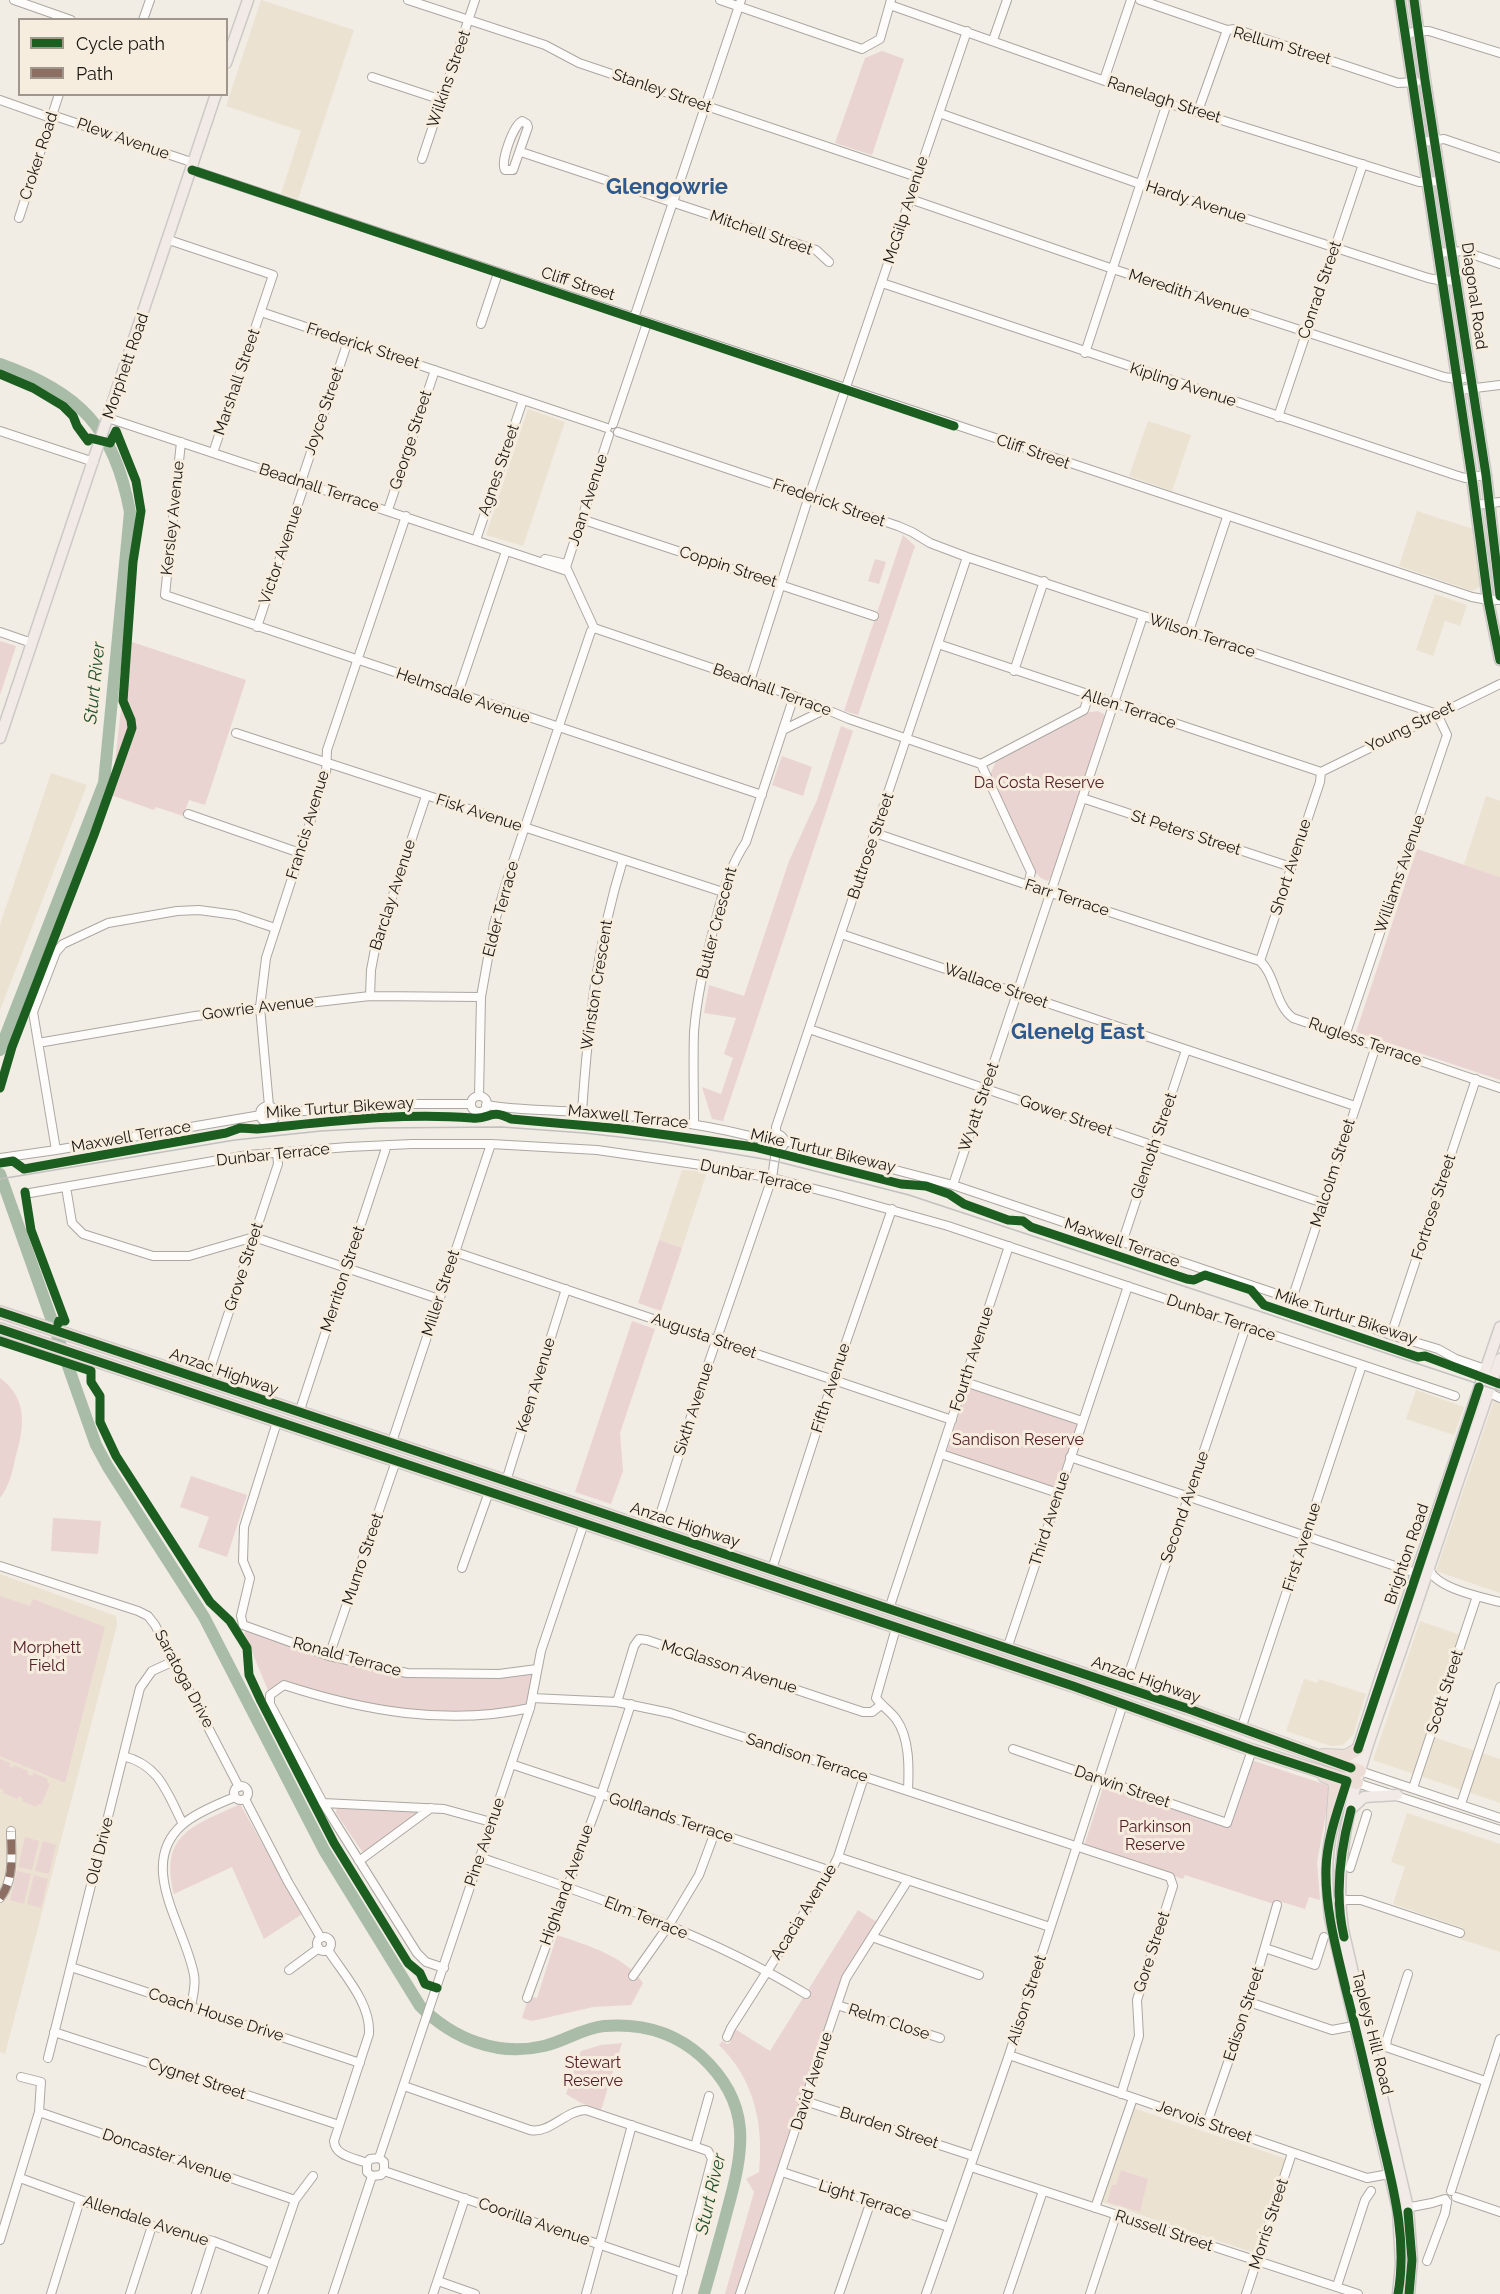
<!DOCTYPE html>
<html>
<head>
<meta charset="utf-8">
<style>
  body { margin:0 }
  #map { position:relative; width:1500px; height:2294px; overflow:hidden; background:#f1ece4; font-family:Raleway,sans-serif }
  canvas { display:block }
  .legend { position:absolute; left:18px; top:18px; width:210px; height:78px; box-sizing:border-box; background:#f7edde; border:2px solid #9f978c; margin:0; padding:8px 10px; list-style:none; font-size:18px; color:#1a1712 }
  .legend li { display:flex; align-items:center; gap:12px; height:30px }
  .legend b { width:30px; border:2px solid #9f978c }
</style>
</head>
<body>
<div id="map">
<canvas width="1500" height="2294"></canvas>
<ul class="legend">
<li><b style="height:8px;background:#1b5e20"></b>Cycle path</li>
<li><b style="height:8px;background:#8d6e63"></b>Path</li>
</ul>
</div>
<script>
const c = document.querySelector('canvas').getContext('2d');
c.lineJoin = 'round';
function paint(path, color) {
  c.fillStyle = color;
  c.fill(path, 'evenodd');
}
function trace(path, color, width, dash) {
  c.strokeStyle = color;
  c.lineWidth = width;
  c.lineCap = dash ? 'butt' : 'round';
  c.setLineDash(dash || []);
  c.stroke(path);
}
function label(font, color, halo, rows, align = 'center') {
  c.font = font + ' Raleway,sans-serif';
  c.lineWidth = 6;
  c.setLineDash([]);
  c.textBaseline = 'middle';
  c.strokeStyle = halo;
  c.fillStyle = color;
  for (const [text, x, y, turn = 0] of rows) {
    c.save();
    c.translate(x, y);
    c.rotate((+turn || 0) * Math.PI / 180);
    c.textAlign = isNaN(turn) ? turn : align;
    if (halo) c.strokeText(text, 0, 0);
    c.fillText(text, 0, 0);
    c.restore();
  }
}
const built = new Path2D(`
  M261,0L354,30L298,199L281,194L301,131L226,106Z
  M528,409L565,422L523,546L486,535Z
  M1148,421L1191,435L1172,491L1129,476Z
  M1417,511L1473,529L1482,586L1472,591L1399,566Z
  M1435,594L1467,605L1460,626L1445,621L1433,656L1416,650Z
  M51,773L87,785L0,1010V925Z
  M1486,796L1500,801V877L1464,865Z
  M682,1170L707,1172L682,1248L659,1240Z
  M1416,1390L1464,1407L1454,1435L1406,1419Z
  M1494,1400L1500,1402V1593L1436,1571Z
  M0,1574L116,1616L117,1625L5,2054L0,2052Z
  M1420,1621L1466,1637L1433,1737L1500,1759V1803L1373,1760Z
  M1304,1679L1317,1683L1319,1679L1366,1694L1353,1735L1343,1745L1331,1746L1286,1731Z
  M1407,1813L1500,1844V1952L1460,1939L1463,1928L1393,1904L1405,1867L1391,1862Z
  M1133,2108L1287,2159L1255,2253L1102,2202Z`);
const green = new Path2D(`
  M882,51L904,59L872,155L835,143L865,58Z
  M903,535L915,546L858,715L844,711Z
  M875,559L886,562L879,584L868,581Z
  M0,641L16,646L0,695Z
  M129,641L246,680L205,805L189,800L183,816L156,807L154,810L111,795Z
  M1098,711L1104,714L1105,718L1052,877L1047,881L1041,878L1035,872L989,777L997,759L1085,713Z
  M841,726L853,731L723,1121L712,1119L702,1087L721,1094L733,1058L724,1054L736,1018L704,1013L709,985L744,996L789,861L817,800Z
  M782,756L812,767L803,796L772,785Z
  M1417,849L1500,877V1080L1356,1032Z
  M659,1240L682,1248L661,1311L638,1303Z
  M632,1321L655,1329L620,1433L623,1471L611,1504L575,1492Z
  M0,1378C29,1399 24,1429 15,1459C12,1474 9,1486 0,1498Z
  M968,1387L1078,1423L1055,1489L947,1451Z
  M191,1476L247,1495L227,1557L198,1547L209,1517L180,1507Z
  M53,1518L101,1521L98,1554L51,1551Z
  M0,1596L30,1606L33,1599L105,1627L65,1783L0,1756Z
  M248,1628L329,1656L407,1673L499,1674L537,1669L530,1708L449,1717L379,1711L284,1685L270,1695L244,1633Z
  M0,1759L10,1763L9,1766L13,1768L14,1765L28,1771L27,1774L32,1776L34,1773L48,1779L47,1782L50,1784L41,1805L38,1804L36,1807L22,1801L23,1798L19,1796L17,1799L3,1793L4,1790L0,1788Z
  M1251,1760L1327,1785L1330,1792L1317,1862L1320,1900L1309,1897L1305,1909L1282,1902L1280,1906L1185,1875L1183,1879L1084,1846L1104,1785L1229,1827Z
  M240,1804L302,1914L264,1939L232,1867L174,1894C159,1833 194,1826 240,1804Z
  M337,1807L418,1812V1815L363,1853L336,1813Z
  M25,1837L39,1841L32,1870L18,1867Z
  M43,1841L56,1845L49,1874L35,1871Z
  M17,1871L31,1874L24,1904L10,1900Z
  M34,1875L48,1879L41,1908L27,1904Z
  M858,1910L877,1922L843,1976L737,2294H725L754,2192L746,2179L759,2172C764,2124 754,2079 719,2045L722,2041L727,2044L730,2043L735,2029L770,2051Z
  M557,1935C588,1946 624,1955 643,1983L631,2005L593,2007L532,2021L522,2018L529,1996L537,1998Z
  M622,2043L601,2110L581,2103L566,2094L581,2051L601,2045Z
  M1121,2170L1148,2179L1140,2212L1107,2202L1112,2185H1116Z`);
const river = new Path2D(`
  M0,364C80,393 114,427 130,512L104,783L0,1050
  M0,1174L96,1445L108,1467L204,1617L324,1850L420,2006C453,2039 498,2057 544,2046C565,2041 583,2028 604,2026C640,2023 674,2032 701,2056C753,2104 744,2149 727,2211C720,2238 712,2266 704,2294`);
const minor = new Path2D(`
  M14,0L71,20
  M408,0L545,45L579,63L917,177
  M720,0L862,49L880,39L891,0
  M1140,0L1227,30L1235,29L1398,83L1416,82
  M890,5L1167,103L1419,182L1441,181
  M143,20L150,0
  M1406,34L1418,31H1429L1500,53
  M993,40L1007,0
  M372,77L442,100
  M1104,80L1131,0
  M0,100L51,118
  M1198,111L1227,30
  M939,113L1140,184L1428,278L1443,281L1456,280
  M52,115L194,163
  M522,121L527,124L528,127L513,170H505C500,162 513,126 522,121Z
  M1422,142L1444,139L1500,158
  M521,152L816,250L829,262
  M422,159L475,0
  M192,170L1472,597L1488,600H1500
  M910,199L1113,269L1444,377L1457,379L1471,377
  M19,218L59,94
  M169,240L273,275L213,453
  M1438,253L1463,251L1500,264
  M882,283L1455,475L1465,478L1486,475
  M261,312L607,428
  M634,318L741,0
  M481,324L498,273
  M1085,353L1167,103
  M1459,390L1500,385
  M1278,417L1363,164
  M108,418L567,571
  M613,424L647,323
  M0,431L94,462
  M618,432L898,526L912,532L930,543L967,557L1437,714L1447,735L1345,1036
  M609,435L566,567L594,628L794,696L849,719L981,764
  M181,442L165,595L762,795
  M301,482L348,341
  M1476,505L1500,502
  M388,510L435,370
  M581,519L874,616
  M476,540L523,400
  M545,559L566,564
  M257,627L305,483
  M1189,631L1227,517
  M0,632L32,643
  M938,644L1321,772
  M1014,671L1044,581
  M750,681L809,496L967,31
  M458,693L506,551
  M783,730L824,710
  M236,733L723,892
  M1321,772L1500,684
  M1082,798L1291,867
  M188,814L300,853
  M875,833L1051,893L1260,961
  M1028,885L1031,872L981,764L1084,710L1089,695
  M841,934L1355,1106
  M1260,961C1276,976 1275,1005 1293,1018L1500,1088
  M1260,961L1320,782L1321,772
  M370,996L371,970L375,949L426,796
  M809,1029L1323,1203
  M38,1043L195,1016L370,996L481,997
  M479,1096L481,997L494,924L507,880L591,631L594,628
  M471 1104a8 8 0 1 1 16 0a8 8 0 1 1-16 0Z
  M486,1105C516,1110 548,1110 578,1112C641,1116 707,1123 768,1141
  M269,1106L260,1007L266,958L326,774L327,750L406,516
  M260 1114a8 8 0 1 1 16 0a8 8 0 1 1-16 0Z
  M582,1112C588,1024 597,944 623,860
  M276,1113L402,1104H471
  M694,1124C694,1093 693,1062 694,1032C697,993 706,956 716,919C723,891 730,866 746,842L794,696
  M776,1134V1127L967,557
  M768 1142a8 8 0 1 1 16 0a8 8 0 1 1-16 0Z
  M784,1141L953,1185L1292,1299L1391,1335L1438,1349L1456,1359L1485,1369L1486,1374
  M56,1150L33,1012L56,952L63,944L108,923L177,911L199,910L236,915L275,928
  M0,1158L56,1150L261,1115
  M953,1185L1143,616
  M66,1187L72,1223L83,1234L153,1256H189L254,1237L439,1299
  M30,1193L248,1155L348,1147L412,1144H491L597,1150L701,1165L772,1178L838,1195L948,1226L1455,1396
  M1122,1243L1186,1050
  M455,1252L952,1420
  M1292,1299L1376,1046
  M1391,1335L1476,1079
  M206,1381L278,1164L277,1152
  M965,1382L1082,1421
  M1485,1391L1500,1398
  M299,1413L387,1145
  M277,1422L244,1527L243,1561L250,1578L241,1616L243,1625L329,1656L407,1673L499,1674L537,1669
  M392,1442L491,1144
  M941,1454L1058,1493
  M1070,1457L1416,1573
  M506,1481L566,1289
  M655,1531L701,1385L772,1178L776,1150
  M0,1566L138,1611L148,1616L155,1625L239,1787
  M462,1568L489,1492
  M1429,1568C1434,1588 1481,1597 1500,1602
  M772,1569L833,1380L892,1209
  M889,1609L1009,1246
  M896,1628L876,1698C882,1706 890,1711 896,1719C910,1738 909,1769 908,1791
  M1007,1649L1128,1286
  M329,1656L396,1461
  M1124,1688L1246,1326
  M532,1698L617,1702L670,1713L1170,1877L1173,1886L1137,2000L1139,2036L1121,2094
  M617,1702L634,1646L639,1639L647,1640L863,1712H872L881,1705
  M1241,1729L1362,1365
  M1013,1749L1227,1823L1252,1750
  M123,1756C160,1765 167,1793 183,1824
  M511,1764L831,1871
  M1360,1771L1500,1818
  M1357,1783L1500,1830
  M234 1793a7 7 0 1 1 14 0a7 7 0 1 1-14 0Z
  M1413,1788L1477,1596
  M245,1799L288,1882L321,1938
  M323,1803L444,1809L491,1822
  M1461,1804L1500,1687
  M479,1857C590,1895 705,1932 806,1994
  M838,1857L1050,1927
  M359,1861L431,1808
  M1350,1868L1367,1814
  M0,1898C15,1879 11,1854 11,1831
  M1338,1900H1361L1460,1933
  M872,1937L979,1975
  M317 1944a7 7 0 1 1 14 0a7 7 0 1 1-14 0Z
  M1265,1948L1315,1965L1324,1937
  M328,1950C344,1975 371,2003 369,2034L334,2141C335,2156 354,2158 367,2163
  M71,1967L360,2063
  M444,1968L426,1962L417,1953L323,1803L270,1704V1695L284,1685C364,1711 447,1726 530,1708
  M289,1970L319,1948
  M1408,1974L1387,2039L1386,2047L1485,2081
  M633,1976L669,1925L699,1875L715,1832
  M527,1998L601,1795L631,1704
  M1249,2002L1332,2030L1359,2025
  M837,2005L940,2038
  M191,2006C193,1996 196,1985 194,1975C186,1928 136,1866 182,1825C194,1814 220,1803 235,1797
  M54,2032L339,2125
  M727,2037L731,2028L831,1871L838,1857L864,1777
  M1009,2055L1367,2178L1395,2173
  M48,2058L140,1688L152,1671L174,1661
  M404,2086L530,2130C550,2134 566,2110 586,2110L708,2151L712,2159L711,2163L677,2294
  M805,2101L973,2156
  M39,2112L295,2200
  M1207,2123L1249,2002L1277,1905
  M695,2146L709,2096
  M379,2158L530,1708L541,1651L584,1523
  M971,2167L1358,2294
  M384,2171L683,2273
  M782,2172L949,2227
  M372,2176L367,2172V2163L370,2159L379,2158
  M372,2176L381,2175L384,2171V2162L379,2158
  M20,2178L152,2226L213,2241L273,2264
  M1451,2191L1500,2039
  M1456,2197L1500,2212
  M1095,2208L1133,2098
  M1406,2208L1432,2203L1445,2199
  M0,2240L39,2112L41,2082L21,2077
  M1427,2261L1445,2213L1447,2202
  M438,2281L475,2294
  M1337,2286L1365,2200L1371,2191
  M51,2294L80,2200
  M130,2294L152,2226
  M196,2294L213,2241
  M263,2294L295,2200L313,2176
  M333,2294L372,2176
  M433,2294L465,2198
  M586,2294L632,2125
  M740,2294L846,1978L908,1880
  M839,2294L871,2201
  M926,2294L1009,2055L1123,1704
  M1008,2294L1043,2191
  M1090,2294L1116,2215
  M1246,2294L1292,2153`);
const major = new Path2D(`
  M1400,0L1472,478L1488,600L1500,660
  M1414,0L1425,80L1486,475L1500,596
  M226,63L248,0
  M0,738L216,94
  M1351,1809L1364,1797L1397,1795
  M1398,2294L1401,2265L1398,2210L1330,1918C1327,1887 1325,1859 1332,1829L1379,1682L1500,1327
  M1409,2294L1412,2260L1408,2208L1343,1930C1328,1832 1374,1730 1405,1639C1436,1546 1468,1452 1500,1359`);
const highway = new Path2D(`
  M0,1312L1189,1709L1360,1771
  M0,1329L1073,1686L1252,1750L1357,1783
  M1323,1755L1346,1756L1358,1749
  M1324,1776L1333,1780L1335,1786L1332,1829`);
const tram = new Path2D(`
  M0,1179L235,1140L321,1131L376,1128L502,1127L584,1133L664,1142L775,1161L909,1195L1500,1391`);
const quiet = new Path2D(`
  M0,1898C15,1879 11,1854 11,1831`);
const cycleway = new Path2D(`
  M1400,0L1472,478L1488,600L1500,660
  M1414,0L1425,80L1486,475L1500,596
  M192,170L954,426
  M0,374L33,388L63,406L73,416L77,426L88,441
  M0,1088L12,1047L94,835L132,728L131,720L123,701L133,562L141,511L136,481L116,431L110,443L90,438
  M0,1163L13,1161L24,1169L226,1133L240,1128L257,1129C328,1122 401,1112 472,1118C491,1120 489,1108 511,1119L623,1129L754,1147L901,1184L926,1186L949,1194L964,1204L1008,1220L1023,1221L1031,1227L1187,1279L1194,1280L1205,1275L1251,1290L1264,1305L1418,1357L1425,1356L1500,1384
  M25,1192L31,1230L65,1321H59L58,1324
  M0,1312L1189,1709L1351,1768
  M0,1329L1073,1686L1252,1750L1347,1781C1338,1810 1327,1838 1326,1869C1325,1908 1336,1948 1345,1986C1357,2033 1368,2080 1379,2128C1392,2183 1408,2237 1398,2294
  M0,1341L91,1371V1382L100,1396V1422L116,1456L210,1602L230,1621L247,1648L249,1675L261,1701L334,1843L408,1963L420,1973L425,1984L437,1988
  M1358,1749L1479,1387
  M1344,1937C1334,1894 1340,1851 1351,1810
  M1408,2212L1412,2260L1409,2294`);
const streetNames = [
  ["Rellum Street",1282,46,16],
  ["Wilkins Street",449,79,-71],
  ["Stanley Street",662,91,19],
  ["Ranelagh Street",1164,100,18],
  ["Plew Avenue",123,139,19],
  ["Croker Road",39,156,-72],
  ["Hardy Avenue",1196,202,18],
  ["McGilp Avenue",906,210,-72],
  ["Mitchell Street",761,233,19],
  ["Cliff Street",578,284,18],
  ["Conrad Street",1320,290,-71],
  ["Meredith Avenue",1189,294,18],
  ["Diagonal Road",1474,296,82],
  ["Frederick Street",363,346,18],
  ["Morphett Road",126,366,-71],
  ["Marshall Street",237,382,-71],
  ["Kipling Avenue",1183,385,18],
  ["Joyce Street",324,411,-71],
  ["George Street",411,440,-72],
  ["Cliff Street",1033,452,19],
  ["Agnes Street",499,470,-71],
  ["Beadnall Terrace",319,488,18],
  ["Joan Avenue",588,500,-72],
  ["Frederick Street",829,503,19],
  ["Kersley Avenue",173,518,-84],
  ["Victor Avenue",281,555,-71],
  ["Coppin Street",728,567,18],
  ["Wilson Terrace",1202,636,18],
  ["Beadnall Terrace",772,690,20],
  ["Helmsdale Avenue",463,696,19],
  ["Allen Terrace",1129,709,18],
  ["Young Street",1410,727,-26],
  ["Fisk Avenue",479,813,18],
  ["Francis Avenue",308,825,-73],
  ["St Peters Street",1186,833,18],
  ["Buttrose Street",871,846,-71],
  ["Short Avenue",1291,867,-72],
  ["Williams Avenue",1400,874,-71],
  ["Barclay Avenue",393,895,-72],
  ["Farr Terrace",1067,898,18],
  ["Elder Terrace",501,909,-75],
  ["Butler Crescent",717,923,-75],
  ["Winston Crescent",597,985,-81],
  ["Wallace Street",996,986,19],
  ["Gowrie Avenue",258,1008,-7],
  ["Rugless Terrace",1365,1042,19],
  ["Wyatt Street",979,1107,-71],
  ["Mike Turtur Bikeway",340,1108,-4],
  ["Gower Street",1066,1116,19],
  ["Maxwell Terrace",628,1117,6],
  ["Maxwell Terrace",131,1137,-10],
  ["Glenloth Street",1154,1146,-71],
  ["Mike Turtur Bikeway",823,1151,13],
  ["Dunbar Terrace",273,1155,-6],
  ["Malcolm Street",1333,1173,-72],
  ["Dunbar Terrace",756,1177,12],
  ["Fortrose Street",1434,1207,-72],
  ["Maxwell Terrace",1122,1243,19],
  ["Grove Street",244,1267,-72],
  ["Merriton Street",343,1279,-72],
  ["Miller Street",441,1293,-72],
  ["Mike Turtur Bikeway",1346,1317,18],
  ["Dunbar Terrace",1221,1318,19],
  ["Augusta Street",704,1336,19],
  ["Fourth Avenue",972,1359,-72],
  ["Anzac Highway",224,1372,19],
  ["Keen Avenue",536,1385,-73],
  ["Fifth Avenue",831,1388,-72],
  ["Sixth Avenue",694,1409,-72],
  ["Second Avenue",1185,1507,-71],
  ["Third Avenue",1050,1519,-72],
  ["Anzac Highway",685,1525,18],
  ["First Avenue",1302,1547,-72],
  ["Brighton Road",1407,1554,-71],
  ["Munro Street",363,1559,-71],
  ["Ronald Terrace",347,1657,15],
  ["McGlasson Avenue",729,1667,18],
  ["Saratoga Drive",184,1679,62],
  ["Anzac Highway",1146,1680,19],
  ["Scott Street",1445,1692,-72],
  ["Sandison Terrace",807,1758,18],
  ["Darwin Street",1122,1787,19],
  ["Golflands Terrace",671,1818,18],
  ["Pine Avenue",485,1842,-71],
  ["Old Drive",100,1851,-76],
  ["Highland Avenue",567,1885,-70],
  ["Acacia Avenue",804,1912,-58],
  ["Elm Terrace",646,1918,22],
  ["Gore Street",1152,1952,-72],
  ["Alison Street",1027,2000,-72],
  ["Edison Street",1244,2014,-72],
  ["Coach House Drive",216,2015,18],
  ["Relm Close",889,2022,18],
  ["Tapleys Hill Road",1372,2033,76],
  ["Cygnet Street",197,2079,18],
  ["David Avenue",812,2081,-72],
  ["Jervois Street",1204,2122,19],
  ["Burden Street",889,2128,18],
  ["Doncaster Avenue",167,2156,19],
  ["Light Terrace",865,2200,18],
  ["Allendale Avenue",146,2221,18],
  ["Coorilla Avenue",534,2222,19],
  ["Morris Street",1269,2224,-72],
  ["Russell Street",1164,2231,18]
];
const parkNames = [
  ["Da Costa Reserve",1039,783],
  ["Sandison Reserve",1018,1440],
  ["Morphett",47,1648],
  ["Field",47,1666],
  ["Parkinson",1155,1827],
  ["Reserve",1155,1845],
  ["Stewart",593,2063],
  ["Reserve",593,2081]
];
const waterNames = [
  ["Sturt River",95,683,-84],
  ["Sturt River",711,2194,-77]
];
const districtNames = [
  ["Glengowrie",667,187],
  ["Glenelg East",1078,1032]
];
paint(built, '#ece2d2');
paint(green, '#ead4d2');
trace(river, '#a9bca8', 12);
trace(minor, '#aba7a1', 10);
trace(major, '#ccc9c6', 13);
trace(highway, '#ccc9c6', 14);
trace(minor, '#fdfcfb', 8);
trace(major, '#f2eae6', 10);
trace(highway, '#ecded7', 12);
trace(tram, '#c1c0be', 1.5);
trace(quiet, '#8d6e63', 8, [15, 8]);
trace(cycleway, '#1b5e20', 9);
label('16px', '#1a1712', '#f7edde', streetNames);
label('16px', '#55202b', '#f7edde', parkNames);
label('italic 18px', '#20502d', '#f7edde', waterNames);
label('bold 22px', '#2d598e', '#f7edde', districtNames);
</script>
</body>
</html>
